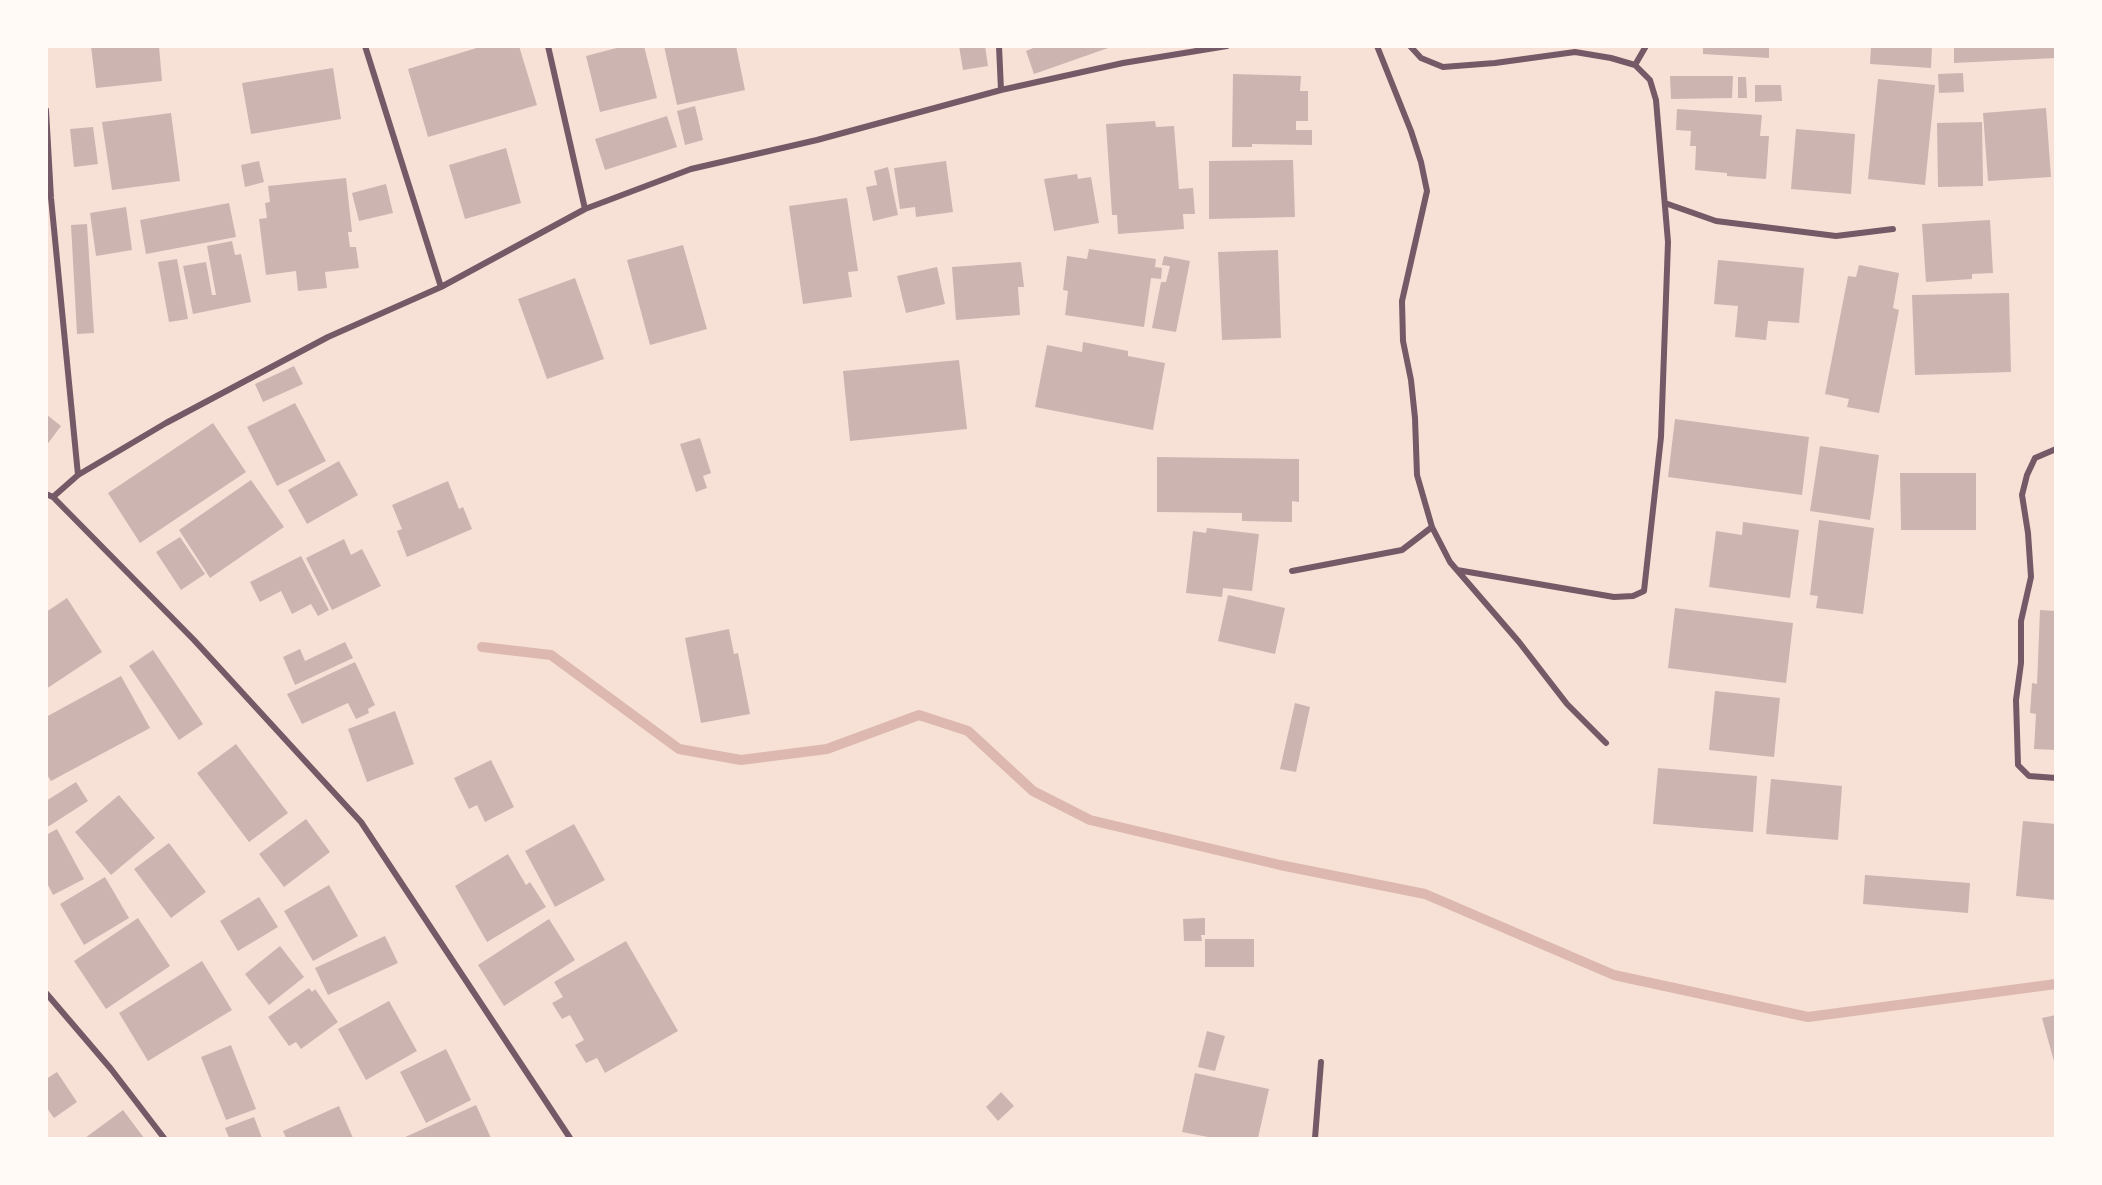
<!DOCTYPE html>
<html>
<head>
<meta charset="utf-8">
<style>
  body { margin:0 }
  #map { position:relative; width:2102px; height:1185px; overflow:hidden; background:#f7e1d7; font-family:Signika,sans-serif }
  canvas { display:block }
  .frame { position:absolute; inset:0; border:48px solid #fffaf5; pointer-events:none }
</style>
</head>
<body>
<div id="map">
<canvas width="2102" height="1185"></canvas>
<div class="frame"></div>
</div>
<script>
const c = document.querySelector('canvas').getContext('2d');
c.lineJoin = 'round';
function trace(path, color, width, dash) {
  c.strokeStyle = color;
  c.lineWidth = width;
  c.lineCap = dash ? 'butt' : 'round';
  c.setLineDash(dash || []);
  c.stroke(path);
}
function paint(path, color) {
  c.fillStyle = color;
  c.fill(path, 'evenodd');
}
const stream = new Path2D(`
  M482,647L551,655L679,749L741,760L827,749L919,715L968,731L1033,791L1090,820L1280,865L1425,894L1614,975L1808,1017L2056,984`);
const building = new Path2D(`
  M91,46H159L162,81L96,88Z
  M483,46H519L537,105L428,137L408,69Z
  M624,46H644L657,98L600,112L586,56Z
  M664,46H736L745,90L677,105Z
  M959,46H985L988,66L963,70Z
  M1038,46H1111V47L1034,74L1026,51Z
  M1703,46H1769V58L1703,54Z
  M1871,46H1932L1931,68L1870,64Z
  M1954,46H2056V58L1954,63Z
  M333,68L341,119L251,134L242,83Z
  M1963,73L1964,92L1939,93L1938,74Z
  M1233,74L1301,76L1300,91H1308V121H1296V130H1312V145L1252,144V147H1232Z
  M1670,76H1733L1732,98L1671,99Z
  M1738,77H1746L1747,98H1738Z
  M1878,79L1935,85L1925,185L1868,179Z
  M1755,85H1781L1782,101L1755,102Z
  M695,106L703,140L685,145L677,111Z
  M2046,108L2051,177L1988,181L1983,113Z
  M1677,109L1762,115L1760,136H1769L1766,179L1727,176V173L1695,170L1696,146H1690L1691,131L1676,130Z
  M171,113L180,181L112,190L102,122Z
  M667,116L677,147L605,170L595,139Z
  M1155,121L1156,127L1174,126L1179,189L1193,188L1195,214H1183L1184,229L1118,234L1117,215H1112L1106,124Z
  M1982,122L1983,186L1938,187L1937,123Z
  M93,127L98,164L74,167L70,129Z
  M1796,129L1855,134L1851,194L1791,189Z
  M506,148L521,203L465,219L449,165Z
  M1293,160L1295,217L1209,219V161Z
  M259,161L264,182L245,187L241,165Z
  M946,161L953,212L916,217L915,207L900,209L894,168Z
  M888,167L898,215L873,221L866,187L877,185L874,171Z
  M1077,174L1078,179L1091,177L1099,223L1054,231L1044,179Z
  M346,178L352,232H348L350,247H356L359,268L325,272L327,288L298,291L296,271L266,275L259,219L267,218L265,203L270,202L268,186Z
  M386,184L393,213L359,221L352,193Z
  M847,198L858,271L848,272L852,297L803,304L789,206Z
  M229,203L236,237L146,254L140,220Z
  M126,207L132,250L96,256L90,213Z
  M1990,220L1993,273L1972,274V279L1926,282L1922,224Z
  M87,224L94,333L77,334L71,225Z
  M232,241L235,255L241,254L251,302L193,314L183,266L206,262L212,295H216L207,246Z
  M683,245L707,329L650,345L627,260Z
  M1089,249L1156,259L1155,267L1162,268L1161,279L1151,278L1144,327L1065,315L1068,291L1063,290L1067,256L1087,259Z
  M1278,250L1281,338L1222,340L1218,252Z
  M1164,256L1190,261L1176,332L1152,328L1161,282H1166L1170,266L1162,265Z
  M177,259L188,319L169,322L158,262Z
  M1718,260L1804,268L1799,323L1768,321L1766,340L1735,337L1738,306L1714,304Z
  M1021,262L1024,287H1018L1020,315L956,320L952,267Z
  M1859,265L1899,273L1893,308L1899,310L1879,413L1847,407L1849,399L1825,394L1848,276L1856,277Z
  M937,267L945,304L906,313L897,276Z
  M575,278L604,359L547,379L518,299Z
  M2009,293L2011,372L1915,375L1912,295Z
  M1083,342L1128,351V356L1165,363L1153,430L1035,407L1047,345L1082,352Z
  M959,360L967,429L850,441L843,371Z
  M294,366L303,384L263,402L255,384Z
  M295,403L326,461L277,486L247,427Z
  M46,414L61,426L46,446Z
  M1675,419L1809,437L1802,495L1668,477Z
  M213,423L246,472L140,543L108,493Z
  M700,438L711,473L703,476L707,488L696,492L680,444Z
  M1820,446L1879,455L1870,520L1810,511Z
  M1157,457L1299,459V502L1292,501V522L1242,521V513L1157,512Z
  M339,461L358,495L307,524L288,490Z
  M1900,473H1976V530H1901Z
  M251,480L284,527L210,578L179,530Z
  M448,481L459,509L463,507L472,529L407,557L397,531L402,529L392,505Z
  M1819,520L1874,528L1863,614L1816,608L1818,596L1810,595Z
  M1743,522L1799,530L1790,598L1709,587L1716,531L1742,535Z
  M1207,528L1259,534L1252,591L1223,588L1222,597L1186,593L1193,531L1206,533Z
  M180,537L205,574L181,590L156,552Z
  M344,539L351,555L362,549L381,586L332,610L306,558Z
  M301,556L329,610L318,616L311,604L292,614L281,591L260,602L250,582Z
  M1228,595L1285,608L1275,654L1218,641Z
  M67,598L102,652L46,689V612Z
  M1675,608L1793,623L1786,683L1668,668Z
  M2040,610L2056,611V750L2034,749L2036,714L2030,713L2032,683L2037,684Z
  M729,629L734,654L738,653L750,714L701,723L685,638Z
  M345,642L353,658L295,685L283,657L300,649L305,661Z
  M153,650L203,724L179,740L129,666Z
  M355,662L375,705L368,709L369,713L356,719L348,703L302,724L287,694Z
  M121,676L150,728L51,781L46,773V717Z
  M1715,691L1780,698L1774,757L1709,750Z
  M1295,703L1310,707L1296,772L1280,769Z
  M395,711L414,764L367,782L348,729Z
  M236,744L288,813L249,842L197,773Z
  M491,760L514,807L485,822L477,805L469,809L454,778Z
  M1658,768L1757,776L1753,832L1653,824Z
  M1771,779L1842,786L1838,840L1766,834Z
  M76,782L88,801L46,828V801Z
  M119,795L155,838L111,875L75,832Z
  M306,819L330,852L284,887L259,854Z
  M2023,821L2056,824V900L2016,896Z
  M574,824L605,880L555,907L525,851Z
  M57,829L84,879L53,895L46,881V835Z
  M169,843L206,892L171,918L134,869Z
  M508,854L526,885L530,882L546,907L487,942L455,886Z
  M1865,875L1970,883L1968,913L1863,904Z
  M105,877L129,918L84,945L60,904Z
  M329,885L358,936L313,961L284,911Z
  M259,897L278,927L238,951L220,921Z
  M138,918L170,966L106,1009L74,961Z
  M1205,918V935H1201L1202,941H1184L1183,919Z
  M549,919L575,960L504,1006L478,965Z
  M385,936L398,963L328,995L315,968Z
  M1205,939H1254V967H1205Z
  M626,941L678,1031L605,1073L597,1058L586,1063L575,1045L584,1040L570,1015L562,1019L552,1003L563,997L554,982Z
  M280,946L304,977L269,1005L245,974Z
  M202,961L232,1010L148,1061L119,1013Z
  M309,988L312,992L315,989L338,1022L301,1049L296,1042L289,1046L268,1017Z
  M389,1001L417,1051L366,1080L338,1029Z
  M2056,1015V1065H2055L2042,1018Z
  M1207,1031L1225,1036L1215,1071L1198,1067Z
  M231,1045L256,1109L226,1120L201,1057Z
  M446,1049L471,1100L426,1123L400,1072Z
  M57,1072L77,1102L54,1118L46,1107V1079Z
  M1195,1073L1269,1089L1258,1138H1213L1182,1132Z
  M1001,1092L1014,1106L998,1121L986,1107Z
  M476,1105L491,1138H403Z
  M339,1106L353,1138H286L283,1131Z
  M123,1110L144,1138H85Z
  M254,1117L262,1138H229L225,1128Z`);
const minor = new Path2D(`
  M365,46L441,287
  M548,46L585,209
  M999,46L1001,90
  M1377,46L1411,131L1421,162L1427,191L1402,301L1403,341L1411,380L1415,418L1417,475L1432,527L1450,562L1519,642L1567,704L1606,743
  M1410,46L1421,58L1443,67L1495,63L1575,52L1611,58L1635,65L1650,80L1656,100L1668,242L1661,437L1644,591L1633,596L1614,597L1457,570
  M1635,65L1646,46
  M46,110L51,198L78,475
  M1665,203L1716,221L1836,236L1893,229
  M2056,449L2035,458L2027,475L2022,495L2028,533L2031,577L2021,621V663L2016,700L2018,765L2029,776L2056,778
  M46,494L53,497L194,640L361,822L570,1138
  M53,497L78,475L166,423L328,337L441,287L585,209L691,169L817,140L1001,90L1123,63L1227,46
  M1292,571L1402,550L1432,527
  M46,993L111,1069L164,1138
  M1315,1138L1321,1062`);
trace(stream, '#dcb8b0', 10);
paint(building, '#ccb4b1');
trace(minor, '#755966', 6);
</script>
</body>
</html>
